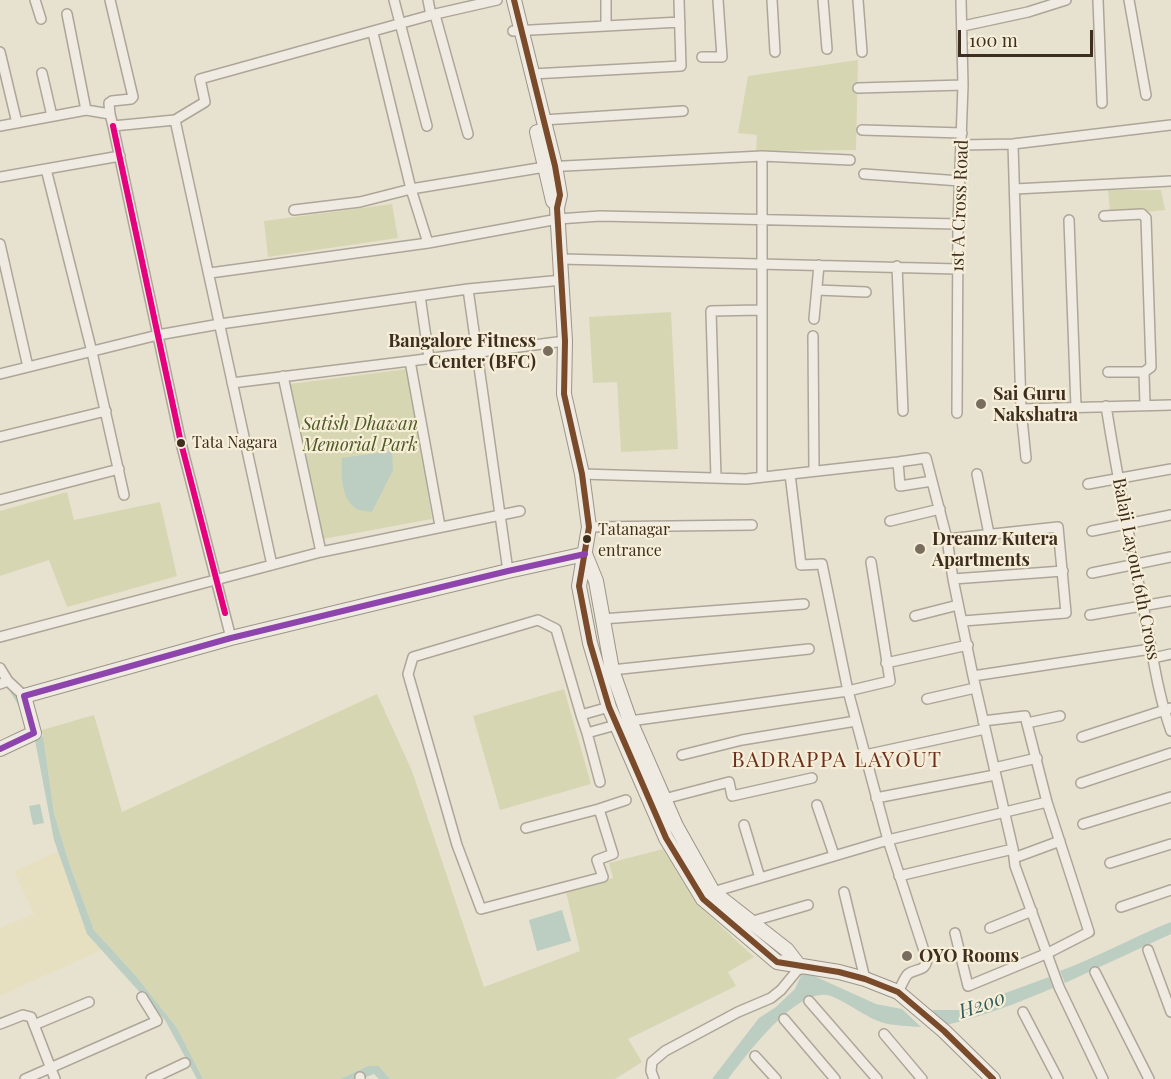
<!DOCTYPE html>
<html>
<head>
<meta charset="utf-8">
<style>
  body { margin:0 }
  #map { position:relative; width:1171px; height:1079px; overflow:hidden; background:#e7e1d0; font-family:"Playfair Display",serif }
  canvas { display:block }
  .scale { position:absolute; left:958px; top:30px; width:135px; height:27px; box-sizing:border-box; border:3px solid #3d2e20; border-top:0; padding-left:8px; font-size:18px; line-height:21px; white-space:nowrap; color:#3d2e20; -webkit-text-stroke:4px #f7eed8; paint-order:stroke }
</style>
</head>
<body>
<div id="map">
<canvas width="1171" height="1079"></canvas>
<div class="scale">100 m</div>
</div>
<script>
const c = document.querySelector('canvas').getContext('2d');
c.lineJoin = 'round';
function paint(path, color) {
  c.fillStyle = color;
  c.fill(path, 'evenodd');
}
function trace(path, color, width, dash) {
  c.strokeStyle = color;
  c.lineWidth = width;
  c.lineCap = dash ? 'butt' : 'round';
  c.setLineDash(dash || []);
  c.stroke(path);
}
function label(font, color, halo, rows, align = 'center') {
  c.font = font + ' "Playfair Display",serif';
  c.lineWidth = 4.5;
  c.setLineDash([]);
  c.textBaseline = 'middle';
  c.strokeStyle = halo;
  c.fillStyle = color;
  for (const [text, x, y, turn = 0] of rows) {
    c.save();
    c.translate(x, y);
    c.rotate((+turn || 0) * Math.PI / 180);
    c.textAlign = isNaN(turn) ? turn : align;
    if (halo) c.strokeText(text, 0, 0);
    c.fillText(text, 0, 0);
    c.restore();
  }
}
const farmland = new Path2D(`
  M58,851L87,934L101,950L0,996V928L34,914L14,871Z`);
const green = new Path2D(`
  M858,60L856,150L756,151L757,135L738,133L748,76Z
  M1108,190H1161L1165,210L1147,212H1110Z
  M392,204L398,238L268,257L264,221Z
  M671,312L678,449L621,452L617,382L593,383L589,317Z
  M407,369L432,519L323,539L290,384Z
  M67,492L74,520L160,502L177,576L67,607L49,560L0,576V511Z
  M564,689L591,784L500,810L473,716Z
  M377,694L412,771L484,987L580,951L566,892L613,878L609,863L663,849L696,903L754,957L728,972L736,986L628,1039L642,1062L615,1079H390L379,1066H368L340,1079H203L177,1028L136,976L94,930L70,866L54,813L42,730L94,715L122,812Z`);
const water = new Path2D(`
  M392,451L393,470L372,512C368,511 361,511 357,509C341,500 341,474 342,458Z
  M43,736L54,813L70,866L94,930L136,976L177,1028L203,1079H197L165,1020L87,934L54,840L35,740Z
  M40,804L44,823L33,825L29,806Z
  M562,910L571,941L537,951L529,920Z
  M1171,922V934L1065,983L1060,971C1098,957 1133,937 1171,922Z
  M803,971L876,1004L902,1009L921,1027C910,1026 895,1026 884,1023C866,1018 849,1003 831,996C798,984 746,1056 728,1079H712L759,1018L776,1007L795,989Z
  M1049,977L1053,988C1018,1003 984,1016 946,1025L932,1010H959Z
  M368,1066H379L390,1079H379L374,1074L361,1079H340Z`);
const stream = new Path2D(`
  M9,687L20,705`);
const street = new Path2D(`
  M35,0L41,19
  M110,0L133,97L131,99L112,101L109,103L110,114
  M394,0L427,126
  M428,0L431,15
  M772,0L775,52
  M823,0L827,49
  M858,0L862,52
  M1098,0L1102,103
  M1129,0L1146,95
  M67,14L86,110
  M435,15L468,134
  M606,26V0
  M963,26L1028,12L1066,0
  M513,31L680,22
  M373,33L411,189L428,243
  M0,52L17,123
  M702,57H722L718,0
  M42,73L52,116
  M532,74L681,66L679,0
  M858,88L963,85
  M543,120L683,111
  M0,126L86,110L110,114L113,126L175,120
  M113,126L181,443L231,638
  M862,130L962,133
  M1013,144L1021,409L1026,458
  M962,145L1013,144L1171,125
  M46,169L92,352L124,495
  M864,174L960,181
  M0,177L120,156
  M1015,189L1171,181
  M294,210L360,202L411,189L545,167L762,156
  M1104,216L1142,214L1146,218L1151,367L1144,372L1145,405
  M1069,220L1076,407
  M0,244L28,367
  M561,259L958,269
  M897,266L903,411
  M210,273L428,243L558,219L600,216L958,224
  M817,290L866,292
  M420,296L429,358
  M814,319L819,265
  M813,336L814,471
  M410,361L565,341
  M1108,372H1144
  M0,374L158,335L220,324L468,289
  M283,376L321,552
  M232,383L410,361L440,526
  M1106,406C1117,474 1130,542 1144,610C1152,650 1157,692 1171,731
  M1021,409L1171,405
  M957,413L958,224L963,85L961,0
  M0,437L106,411
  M898,462L900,486L932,481
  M582,474L746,479L898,462L926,458L947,539L953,579L973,676L1013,849L1015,866L1059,987L1103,1079
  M977,474L989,534
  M762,477V156L850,160
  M716,478L711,311L761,310
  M1088,484L1171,469
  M0,500L119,469
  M890,521L940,509
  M589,527L752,525
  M1092,531L1171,515
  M947,539L1058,527L1066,613L963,621
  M272,565L175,120L205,102L200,79L431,15L497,0
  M508,571L468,289L562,280
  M1092,573L1171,557
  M953,579L1063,571
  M1090,615L1171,601
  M915,616L958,605
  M602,619L804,604
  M0,637L321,552L520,511
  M1153,658L1171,654
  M886,663L968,645
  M0,668L8,681
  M612,670L809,649
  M973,676L1151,649
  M0,684L8,681L24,696
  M927,699L975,688
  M609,707L581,715L587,733L616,725
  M581,715L556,629L538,620L413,657L408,674L457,845L481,909L603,877L597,860L613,854L599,809L626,800
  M630,721L848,691L890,681L871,562
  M1027,723L1060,716
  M587,733L600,782
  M1082,737L1171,708
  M682,755L742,740L856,721
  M865,755L985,729
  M994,768L1037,758
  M1081,783L1171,753
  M876,798L995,775
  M664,799L729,782L732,796L812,778
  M817,805L834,855
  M1083,824L1171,797
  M744,825L760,878
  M526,828L599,809
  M1014,858L1060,841
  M1110,863L1171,844
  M899,876L1013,849
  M713,892L888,840L848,691L822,564L801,565L790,474
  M844,892L865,979
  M1121,907L1171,890
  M750,922L808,905
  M990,928L1032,911
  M955,933L968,986L1048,953L1089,932L1047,802L1025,716L983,721
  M1148,950L1171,1012
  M1095,972L1149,1079
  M898,992C901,987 904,978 908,974C916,968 925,972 927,960L888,840L1047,802
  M809,1001L877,1079
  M1023,1012L1058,1079
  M784,1019L835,1079
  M0,1024L23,1015L31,1017L55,1079
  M34,1025L89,1002
  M884,1034L922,1079
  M755,1056L776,1079
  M360,1077V1079
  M25,1079L157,1021L142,997
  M151,1079L185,1063
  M654,1079L651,1071L652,1062L665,1051L738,1012L771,998L781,990L800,967`);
const secondary = new Path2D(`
  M514,0L555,166L560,195L557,208L565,341L564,394L582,474L589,527L579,586L590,643L609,707L666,838L703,899L777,962L839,972L865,979L898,992L944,1031L993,1079
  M537,132L553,201
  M585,554L596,581L612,670L630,721L676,826L713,892L787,950L800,967
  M0,749L34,733L24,696L231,638L508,571L585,554`);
const bus1 = new Path2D(`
  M514,0L555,166L560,195L557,208L565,341L564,394L582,474L589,527L579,586L590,643L609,707L666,838L703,899L777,962L839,972L865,979L898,992L944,1031L993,1079`);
const bus2 = new Path2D(`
  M113,126L181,443L225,613`);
const bus3 = new Path2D(`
  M0,749L34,733L24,696L231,638L508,571L585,554`);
const markers = [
  [548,351,6,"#786d5e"],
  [981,404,6,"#786d5e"],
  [181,443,5,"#3d2e20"],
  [587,539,5,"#3d2e20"],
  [920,549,6,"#786d5e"],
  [907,956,6,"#786d5e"]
];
const busNames = [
  ["Tata Nagara",192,443],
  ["Tatanagar",598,530],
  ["entrance",598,551]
];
const streetNames = [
  ["1st A Cross Road",960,206,-88],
  ["Balaji Layout 6th Cross",1136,569,79]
];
const poiNames = [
  ["Bangalore Fitness",536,341,"right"],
  ["Center (BFC)",536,362,"right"],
  ["Sai Guru",993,394],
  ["Nakshatra",993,415],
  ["Dreamz Kutera",932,539],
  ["Apartments",932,560],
  ["OYO Rooms",919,956]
];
const parkNames = [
  ["Satish Dhawan",360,424],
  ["Memorial Park",360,445]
];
const waterNames = [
  ["H200",982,1005,-19]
];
const quarterNames = [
  ["BADRAPPA LAYOUT",837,760]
];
paint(farmland, '#e6e0c1');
paint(green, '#d6d7b2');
paint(water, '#bccdc2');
trace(stream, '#bccdc2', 3);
trace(street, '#ada698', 12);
trace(secondary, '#9c9588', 16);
trace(street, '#efebe3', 9);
trace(secondary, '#efebe3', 14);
trace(bus1, '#7a4b2a', 6);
trace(bus2, '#e5007d', 6);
trace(bus3, '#8e44ad', 6);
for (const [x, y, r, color] of markers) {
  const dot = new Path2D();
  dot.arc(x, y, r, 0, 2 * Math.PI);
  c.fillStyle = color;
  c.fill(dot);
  trace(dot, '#f7eed8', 2);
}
label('16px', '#3d2e20', '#f7eed8', busNames, 'left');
label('18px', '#3d2e20', '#f7eed8', streetNames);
label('bold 18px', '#3d2e20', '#f7eed8', poiNames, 'left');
label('italic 18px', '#4d5a25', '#f7eed8', parkNames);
label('italic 20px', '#2e5d5b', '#f7eed8', waterNames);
c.letterSpacing = '1.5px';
label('21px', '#6c2e1d', '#f7eed8', quarterNames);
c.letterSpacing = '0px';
</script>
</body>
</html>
